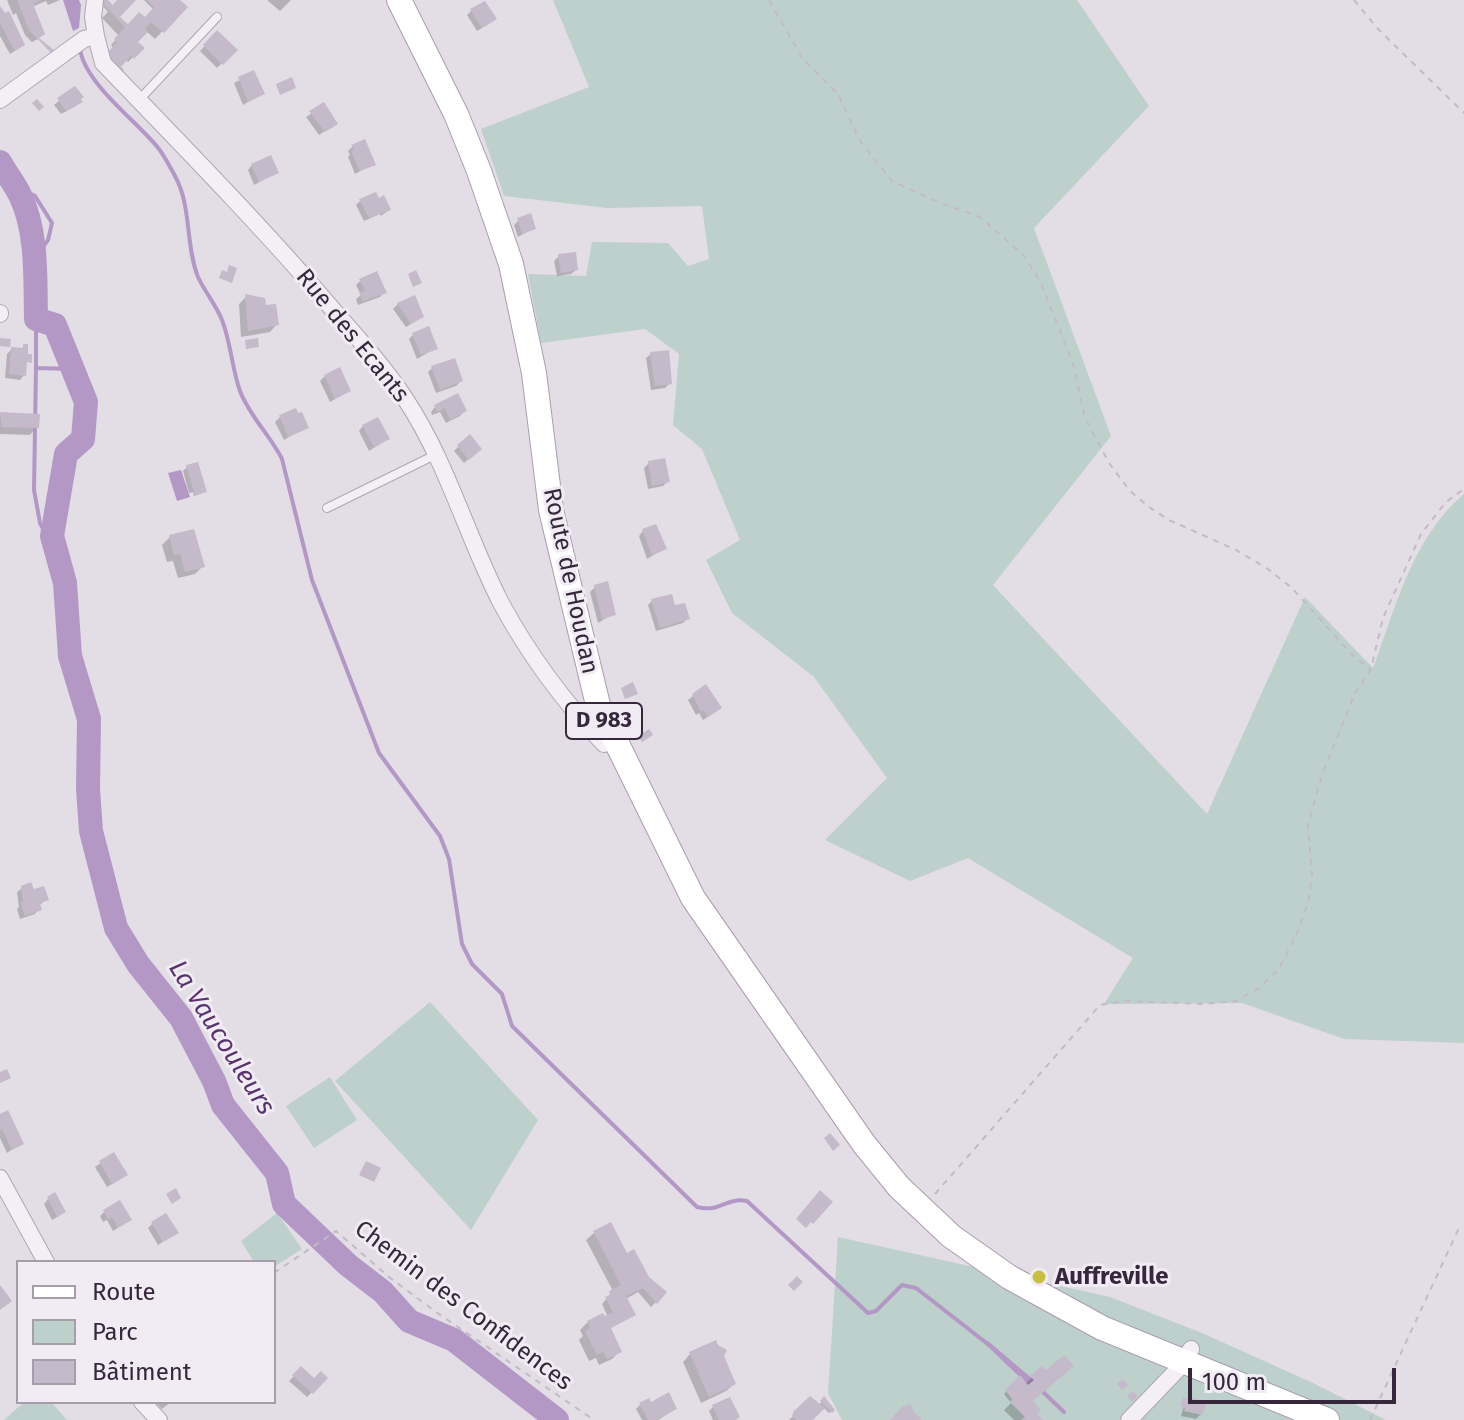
<!DOCTYPE html>
<html>
<head>
<meta charset="utf-8">
<style>
  body { margin:0 }
  #map { position:relative; width:1464px; height:1420px; overflow:hidden; background:#e3dde6; font-family:"Fira Sans",sans-serif }
  canvas { display:block }
  .legend { position:absolute; left:16px; top:1260px; width:260px; height:144px; box-sizing:border-box; background:#f1ecf4; border:2px solid #a69daa; margin:0; padding:10px 14px; list-style:none; font-size:24px; color:#36273c }
  .legend li { display:flex; align-items:center; gap:16px; height:40px }
  .legend b { width:40px; border:2px solid #a69daa }
  .scale { position:absolute; left:1188px; top:1368px; width:208px; height:36px; box-sizing:border-box; border:4px solid #36273c; border-top:0; padding-left:10px; font-size:24px; line-height:28px; white-space:nowrap; color:#36273c; -webkit-text-stroke:6px #f1ecf4; paint-order:stroke }
</style>
</head>
<body>
<div id="map">
<canvas width="1464" height="1420"></canvas>
<ul class="legend">
<li><b style="height:10px;background:#fff"></b>Route</li>
<li><b style="height:22px;background:#bed0cc"></b>Parc</li>
<li><b style="height:22px;background:#c4bac9"></b>Bâtiment</li>
</ul>
<div class="scale">100 m</div>
</div>
<script>
const c = document.querySelector('canvas').getContext('2d');
c.lineJoin = 'round';
function paint(path, color) {
  c.fillStyle = color;
  c.fill(path, 'evenodd');
}
function trace(path, color, width, dash) {
  c.strokeStyle = color;
  c.lineWidth = width;
  c.lineCap = dash ? 'butt' : 'round';
  c.setLineDash(dash || []);
  c.stroke(path);
}
function label(font, color, halo, rows, align = 'center') {
  c.font = font + ' "Fira Sans",sans-serif';
  c.lineWidth = 6;
  c.setLineDash([]);
  c.textBaseline = 'middle';
  c.strokeStyle = halo;
  c.fillStyle = color;
  for (const [text, x, y, turn = 0] of rows) {
    c.save();
    c.translate(x, y);
    c.rotate((+turn || 0) * Math.PI / 180);
    c.textAlign = isNaN(turn) ? turn : align;
    if (halo) c.strokeText(text, 0, 0);
    c.fillText(text, 0, 0);
    c.restore();
  }
}
const green = new Path2D(`
  M553,0H1077L1149,106L1034,228L1111,436L993,585L1207,814L1305,597L1373,668C1396,607 1412,538 1464,494V1043L1344,1039L1242,1003L1104,1004L1133,958L968,858L910,881L825,840L887,778L814,677L732,613L706,560L740,540L702,449L673,425L679,354L645,329L541,343L528,274L586,276L592,242L668,243L688,266L709,259L702,206L607,208L504,196L481,129L589,87Z
  M430,1002L538,1120L471,1230L335,1081Z
  M330,1077L357,1120L314,1148L286,1106Z
  M277,1213L302,1249L274,1267V1262H254L241,1241Z
  M838,1237L1110,1297L1202,1333L1313,1383L1386,1420H842L828,1393Z
  M24,1402H51L67,1420H4Z`);
const water = new Path2D(`
  M63,0H79L81,5L79,28L73,31Z
  M181,470L190,497L177,501L168,473Z
  M988,1341L1034,1380L1028,1385L985,1344Z`);
const shadow = new Path2D(`
  M7,0H60L48,5L46,1L32,7L38,39L32,42L25,35L16,13L13,15Z
  M106,0L112,7L119,0H133L118,17L127,27L145,20L153,9L144,0H178L185,7L155,39L146,31L135,42L142,48L128,62L111,45L119,36L102,18L108,12L99,2Z
  M267,0H291L280,11Z
  M0,10L18,49L10,54L0,36Z
  M472,10L490,23L477,31L467,15Z
  M217,33L235,50L217,68L200,51Z
  M253,73L262,94L243,105L234,83Z
  M74,88L76,106L61,114L54,105Z
  M324,105L335,124L319,135L306,117Z
  M353,146L373,164L355,174L348,157L350,155L348,151Z
  M252,165L277,172L254,185L248,170Z
  M360,201L389,210L381,216L380,214L364,221L356,205Z
  M519,220L534,228L518,237L514,225Z
  M559,256L576,270L571,274L557,276L554,261Z
  M361,280L384,292L380,297L358,305L356,299L361,295L356,285Z
  M246,297L265,307L277,324L270,332L241,337L239,304Z
  M398,304L422,317L406,327L393,309Z
  M413,335L436,348L417,359L409,339Z
  M24,346V375L20,380L5,378L7,354L11,350H20Z
  M651,354L670,383L665,388L651,390L646,358Z
  M433,367L461,381L456,386L436,393L428,372Z
  M325,376L349,391L330,402L320,381Z
  M457,396L464,411L460,416L446,423L440,412L432,415L431,412L435,407Z
  M0,414L38,416L37,427L30,435L0,434Z
  M280,417L306,427L284,440L275,422Z
  M363,426L388,439L369,451L359,431Z
  M458,447L480,449L464,463L454,451Z
  M649,463L668,481L663,486L648,489L644,468Z
  M187,467L203,493L194,496L193,492L189,493L183,471Z
  M643,531L664,549L647,559L639,536Z
  M170,537L203,566L195,574L178,578L173,561L167,562L162,545Z
  M595,587L613,614L598,623L590,592Z
  M652,601L674,608L688,618L683,623L656,631L648,605Z
  M693,696L715,712L703,720L699,713L696,715L688,700Z
  M22,888L46,900L38,906L39,909L35,914L20,919L17,909L19,907L17,892Z
  M0,1116L22,1143L7,1153L0,1138Z
  M113,1154L121,1179L107,1187L95,1167Z
  M48,1199L59,1216L52,1220L44,1204Z
  M104,1212L130,1220L113,1231L107,1220L103,1222L100,1216Z
  M152,1224L176,1233L158,1245L148,1228Z
  M610,1225L656,1302L651,1307L638,1292L626,1299L633,1315L609,1329L619,1352L612,1359L599,1365L596,1358L589,1361L579,1340L583,1336L580,1330L588,1322L608,1317L602,1304L613,1291L586,1240L594,1233Z
  M690,1354L734,1384L726,1391L701,1403L683,1362Z
  M301,1369L314,1381L326,1378L307,1397L289,1381Z
  M1041,1369L1031,1402L1034,1414L1040,1420H1014L1004,1410L1011,1403L1004,1394L1020,1378L1025,1384Z
  M812,1398L819,1405L824,1399L832,1410L829,1413L823,1407L810,1420H789Z
  M171,1402L162,1409L157,1404L160,1402Z
  M1185,1403L1201,1414L1196,1419L1181,1416Z
  M650,1404L675,1409L658,1420H642L636,1409L640,1405Z
  M713,1407L734,1420H713L709,1411Z`);
const stream = new Path2D(`
  M80,49C85,84 138,122 159,149C165,157 170,167 175,176C192,207 185,244 198,277C205,292 216,305 222,320C231,343 232,369 240,391C250,417 270,435 282,459L312,580L379,753L440,836L449,859L462,944L472,964L502,994L512,1026L697,1207C720,1213 726,1197 747,1201L868,1313L876,1311L902,1285L916,1288L989,1345
  M15,186L35,196L52,223L48,240L34,259
  M36,319V368L73,369
  M36,368L34,490L40,523L56,554
  M1041,1390L1064,1412`);
const river = new Path2D(`
  M0,162C6,173 14,183 20,195C38,232 35,279 36,319L55,325L86,402L83,439L66,454L52,536L65,583L70,656L89,719L88,789L91,831L116,928L138,964L181,1018L214,1081L223,1105L277,1173L284,1204L348,1265L383,1292L409,1321L454,1340L557,1420`);
const building = new Path2D(`
  M17,0H41L33,4L45,34L39,38L55,51L52,54L29,30Z
  M99,0H108L113,5L117,0H136L120,17L128,24L139,12L145,17L154,7L147,0H180L188,7L164,33L151,22L145,29L148,32L138,42L145,48L134,59L131,56L121,67L124,70L120,75L105,55L117,42L114,39L125,27Z
  M485,1L497,19L482,28L470,9Z
  M0,6L5,13L9,11L25,45L15,51L0,23Z
  M217,30L238,50L223,65L203,45Z
  M254,70L265,94L248,102L238,77Z
  M292,77L296,88L280,95L276,84Z
  M75,86L84,97L81,99L83,102L66,111L57,98Z
  M37,99L44,107L39,111L32,103Z
  M324,102L338,124L325,132L309,111Z
  M365,139L376,165L360,171L351,151L354,150L351,145Z
  M271,155L279,173L259,182L251,164Z
  M376,192L379,198L384,195L391,210L369,218L359,199Z
  M531,213L536,229L522,234L517,218Z
  M576,252L578,270L561,273L558,254Z
  M229,265L237,268L232,283L219,278L222,270L227,272Z
  M416,270L422,283L413,287L408,274Z
  M377,271L387,293L363,301L359,293L365,290L359,279Z
  M245,294L265,298L266,305L276,304L279,325L248,331Z
  M415,295L424,317L411,324L397,303Z
  M429,326L438,349L421,355L412,333Z
  M0,338L11,339L10,347L0,346Z
  M258,338L259,347L246,349L245,340Z
  M23,344H28V354H32V363L27,362L26,376L9,374L11,347L23,348Z
  M669,350L672,384L655,386L650,352Z
  M455,358L463,381L440,390L431,366Z
  M340,367L351,391L335,399L324,375Z
  M458,393L467,411L450,420L445,408L437,412L434,405Z
  M296,408L298,413L302,412L309,428L288,437L279,415Z
  M0,412L40,414L39,428L2,427Z
  M378,417L390,439L374,447L362,425Z
  M470,434L482,449L469,460L457,445Z
  M665,458L670,482L652,486L648,461Z
  M198,462L207,492L195,495L186,465Z
  M656,524L667,549L652,555L642,529Z
  M194,529L205,567L185,572L180,554L174,555L169,535Z
  M608,581L616,615L602,619L594,585Z
  M672,594L675,605L685,603L690,619L660,628L651,599Z
  M633,682L638,694L625,699L621,688Z
  M706,684L722,708L708,717L704,710L701,712L692,694Z
  M649,729L653,735L642,742L638,736Z
  M31,882L34,889L44,886L49,900L40,903L42,910L25,916L20,902H23L21,886Z
  M7,1069L11,1078L0,1083V1072Z
  M8,1110L24,1144L12,1150L2,1129L0,1130V1114Z
  M830,1133L840,1145L833,1151L824,1138Z
  M114,1152L128,1175L112,1184L99,1161Z
  M366,1161L381,1168L374,1182L359,1175Z
  M176,1188L181,1198L172,1204L166,1194Z
  M820,1190L833,1202L813,1224L811,1222L806,1228L796,1219Z
  M55,1192L66,1212L57,1217L47,1197Z
  M120,1200L132,1220L118,1228L112,1217L108,1219L103,1210Z
  M166,1213L179,1233L163,1242L151,1222Z
  M611,1222L627,1253L634,1249L649,1277L667,1292L657,1304L643,1288L626,1296L636,1315L611,1328L622,1352L607,1359L603,1352L597,1355L585,1331L590,1328L587,1321L603,1313L605,1316L613,1312L605,1297L610,1295L609,1291L621,1285L593,1231Z
  M797,1276L803,1282L794,1291L788,1285Z
  M0,1285L12,1301L0,1310Z
  M716,1340L718,1345L727,1350L724,1356L736,1384L709,1397L689,1352Z
  M1064,1355L1074,1366L1033,1401L1041,1410L1037,1414L1043,1420H1021L1025,1417L1010,1402L1012,1399L1005,1390L1020,1375L1028,1385L1034,1380L1030,1376L1041,1366L1046,1370Z
  M301,1366L314,1378L321,1371L328,1378L313,1394L292,1375Z
  M1123,1379L1128,1385L1122,1390L1117,1384Z
  M1133,1391L1138,1396L1132,1402L1127,1396Z
  M669,1392L677,1409L656,1420H648L639,1403L649,1398L651,1402Z
  M810,1396L825,1408L813,1420H796L792,1416L794,1411Z
  M824,1396L835,1410L832,1413L820,1401Z
  M1189,1396L1207,1403L1202,1415L1184,1411L1185,1408L1180,1406L1183,1397L1188,1399Z
  M730,1397L740,1417L736,1420H719L712,1405Z
  M910,1404L913,1407L912,1410L922,1420H890L902,1407Z`);
const path = new Path2D(`
  M769,0L803,59L838,94L860,141L892,181L938,202L980,217L1025,257L1040,281L1073,363L1085,418L1109,463L1130,491L1149,507L1169,520L1236,550L1268,569L1292,588L1355,658L1371,669
  M1354,0L1378,29L1464,113
  M935,1194L1100,1005L1125,1001L1204,1004L1236,1001L1259,988L1278,970L1296,936L1308,903L1312,875L1308,824L1322,775L1355,693L1371,669L1383,618L1421,534L1446,502L1464,489
  M274,1273L336,1231L389,1277L436,1312L594,1420
  M1370,1420L1458,1230L1464,1231`);
const service = new Path2D(`
  M139,100L217,17
  M327,508L435,455`);
const minor = new Path2D(`
  M96,36L103,63C177,140 252,216 322,297C351,331 382,363 406,400C447,462 467,537 501,603C528,653 565,703 604,744L613,741
  M0,100L84,39L96,36L93,17L95,0
  M0,313V314
  M0,1178L46,1262
  M142,1402L159,1420
  M1129,1420L1182,1365L1191,1349`);
const primary = new Path2D(`
  M399,0L456,114L479,171L511,264L534,373L551,510L598,705L693,898L864,1144L899,1187L951,1236L1009,1277L1102,1328L1327,1420`);
const markers = [
  [1039,1277,8,"#c9be44"]
];
const shields = [
  [604,721,76]
];
const shieldNames = [
  ["D 983",604,721]
];
const streetNames = [
  ["Rue des Ecants",352,336,51],
  ["Route de Houdan",570,581,78],
  ["Chemin des Confidences",463,1306,37]
];
const poiNames = [
  ["Auffreville",1055,1277]
];
const waterNames = [
  ["La Vaucouleurs",221,1038,58]
];
paint(green, '#bed0cc');
paint(water, '#b398c6');
paint(shadow, '#0003');
trace(stream, '#b398c6', 4);
trace(river, '#b398c6', 24);
paint(building, '#c4bac9');
trace(service, '#afa6b3', 10);
trace(minor, '#afa6b3', 18);
trace(primary, '#aa9cb1', 26);
trace(path, '#c2bbc5', 2, [6, 6]);
trace(service, '#f3eff5', 8);
trace(minor, '#f3eff5', 16);
trace(primary, '#fff', 24);
for (const [x, y, r, color] of markers) {
  const dot = new Path2D();
  dot.arc(x, y, r, 0, 2 * Math.PI);
  c.fillStyle = color;
  c.fill(dot);
  trace(dot, '#f1ecf4', 3);
}
for (const [x, y, w] of shields) {
  const box = new Path2D();
  box.roundRect(x - w / 2, y - 18, w, 36, 6);
  c.fillStyle = '#f1ecf4';
  c.fill(box);
  trace(box, '#36273c', 2);
}
label('bold 22px', '#36273c', null, shieldNames);
label('24px', '#36273c', '#f1ecf4', streetNames);
label('bold 24px', '#36273c', '#f1ecf4', poiNames, 'left');
label('italic 26px', '#58326e', '#f1ecf4', waterNames);
</script>
</body>
</html>
